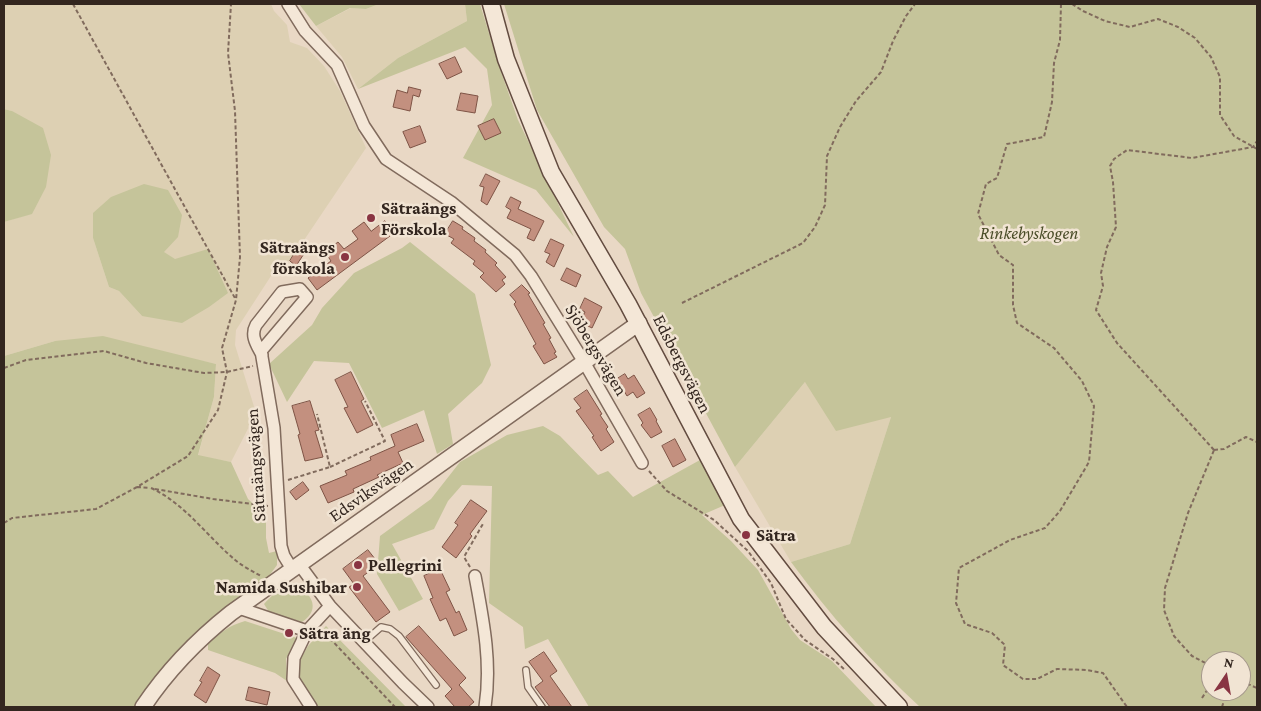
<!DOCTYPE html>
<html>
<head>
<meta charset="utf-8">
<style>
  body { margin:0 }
  #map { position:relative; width:1261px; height:711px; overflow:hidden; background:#e9d8c5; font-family:"Crimson Pro",serif }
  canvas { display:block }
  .frame { position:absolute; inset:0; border:5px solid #33261f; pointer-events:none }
  .north { position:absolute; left:1201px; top:651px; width:50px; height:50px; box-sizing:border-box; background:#f1e4d3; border:1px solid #a5988b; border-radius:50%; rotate:12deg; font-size:14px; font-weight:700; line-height:20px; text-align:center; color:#33261f }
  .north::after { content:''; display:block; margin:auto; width:18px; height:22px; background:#893442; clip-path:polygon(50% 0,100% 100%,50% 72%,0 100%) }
</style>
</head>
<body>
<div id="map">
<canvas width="1261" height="711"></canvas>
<div class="frame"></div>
<div class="north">N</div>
</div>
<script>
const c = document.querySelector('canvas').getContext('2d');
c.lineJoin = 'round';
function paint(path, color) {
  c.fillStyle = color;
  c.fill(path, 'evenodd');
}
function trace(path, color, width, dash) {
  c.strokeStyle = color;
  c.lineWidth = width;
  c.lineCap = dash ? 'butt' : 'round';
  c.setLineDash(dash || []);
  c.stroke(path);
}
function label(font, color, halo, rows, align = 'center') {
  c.font = font + ' "Crimson Pro",serif';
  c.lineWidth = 5;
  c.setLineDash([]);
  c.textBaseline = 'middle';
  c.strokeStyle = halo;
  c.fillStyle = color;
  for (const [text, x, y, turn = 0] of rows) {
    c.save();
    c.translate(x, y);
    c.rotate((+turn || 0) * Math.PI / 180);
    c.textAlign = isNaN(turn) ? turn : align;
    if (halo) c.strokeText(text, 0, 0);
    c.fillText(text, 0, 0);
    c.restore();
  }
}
const farmland = new Path2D(`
  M4,4H271L274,11L287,25L290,42L307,48L324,66L340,91L366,148L290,261L280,262L236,330L235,345L256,413L231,462L198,456L214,397L216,364L188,358L55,341L4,356V222L32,213L12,111L4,109ZM93,238L163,252L175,260L142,316L119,291L109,287Z
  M379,4H465L467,21L398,58L358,89L342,57L316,26L351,8L366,9Z
  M805,382L891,417L850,544L791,562L735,467Z`);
const green = new Path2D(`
  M299,4H379L366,9L350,8L316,26Z
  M465,4H480L499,66L518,120L574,237L536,190L463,158L492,105L487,69L465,47L358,89L398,58L467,21Z
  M504,4H1257V707H920C872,663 829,614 791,562L850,544L891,417L836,431L805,382L735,467L641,293L625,249L604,227L537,110ZM1211,661H1241V691H1211Z
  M4,109L12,111L43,128L51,155L46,187L32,214L4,222Z
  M144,184L168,190L182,215L178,237L164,252L175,259L208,249L228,293L209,307L182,323L142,316L119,291L109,287L93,238V213L111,197Z
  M410,242L475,294L491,365L482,383L448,414L453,444L437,454L424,410L382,428L349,363L314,361L287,402L269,364L312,325L322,308L354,273L402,248Z
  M103,336L216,364L214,397L198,455L231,462L248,499L266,516V538L269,553L277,551V565L269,576L238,600L136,707H4V356L55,341Z
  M543,426L560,436L598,475L608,471L633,497L700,460L725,505L702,515L731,541L758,570L791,629L800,640L832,661L876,707H589L548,639L525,649L523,627L489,603L492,486L462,485L448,501L434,529L392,544L423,599L399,611L377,574L380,536L431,499L460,462L507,435Z
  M291,585C310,589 323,609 302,622L269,612L264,604C271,596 281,587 291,585Z
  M245,621L297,638L286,659L287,681L275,673L208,650V644C221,632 228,626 245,621Z
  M326,626L406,707H318L299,679L300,660L308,646Z`);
const building = new Path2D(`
  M455,57L462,72L447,79L439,64Z
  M409,87L421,90L419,97L413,95L410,111L393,107L397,90L407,93Z
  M461,93L478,96L475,113L457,110Z
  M494,119L501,133L485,140L478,126Z
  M420,126L426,142L410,148L403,132Z
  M486,174L500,181L487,205L481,201L484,187L480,186Z
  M511,197L521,202L518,209L544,221L534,241L527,238L531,229L507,218L511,210L506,207Z
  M385,221L394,233L317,290L308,278L331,261L325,252L338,242L344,249L358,239L352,231L364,222L371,231Z
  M453,221L463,227L462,229L475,238L474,241L486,250L485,252L497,263L495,265L506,277L502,280L505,284L496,292L480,277L484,273L473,264L475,261L451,243L454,239L445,234Z
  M551,239L564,245L554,267L546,262L550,254L545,252Z
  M302,241L309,246L296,266L290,261Z
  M567,268L581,275L576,287L561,280Z
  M522,285L530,293L528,294L545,323L543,324L551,338L549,339L556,352L554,353L557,357L544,364L533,346L536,344L514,304L516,302L510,295Z
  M585,298L602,307L592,328L580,322L585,312L580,309Z
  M351,372L364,399L361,401L373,425L357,433L344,408L348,407L335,380Z
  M625,374L628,379L634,375L645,393L637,398L633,392L627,396L617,379Z
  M587,390L602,414L600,415L608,427L606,429L614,442L601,451L592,437L594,436L576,411L581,408L574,399Z
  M310,401L319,430L315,431L323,457L305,461L298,435L300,434L292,406Z
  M650,408L657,420L656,421L662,432L651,438L641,425L643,423L638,415Z
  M417,424L424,441L398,452L403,463L377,475L379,477L353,489L354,492L328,503L320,486L347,475L345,471L371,460L370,457L395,446L391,435Z
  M675,439L686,460L673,467L662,446Z
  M303,482L309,490L296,500L290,492Z
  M471,500L487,511L470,534L472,536L456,558L442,547L458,525L455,523Z
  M368,550L379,564L363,576L390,612L376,622L349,587L354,584L343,569Z
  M440,569L450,590L446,592L456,613L459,611L467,630L454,636L446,618L440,621L430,599L433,598L424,576Z
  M419,626L466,678L459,685L474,702L468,707H455L445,696L452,689L406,637Z
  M544,652L557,671L550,676L572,707H550L535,687L543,681L529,662Z
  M208,667L220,675L206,703L194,695L202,682L200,681Z
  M249,687L270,692L267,705L246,700Z`);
const path = new Path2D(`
  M73,4L236,300
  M1061,4L1060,40L1054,63L1052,102L1044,137L1007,144L997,178L986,184L978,214L999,255L1013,265V305L1017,323L1054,348L1082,381L1094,406L1089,462L1060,511L1045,528L1010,540L959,568L956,603L965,624L992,633L1005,645L1003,665L1023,679H1037L1057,669L1087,670L1103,673L1127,707
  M1072,4L1083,11L1105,21L1130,27L1158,19L1178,27L1195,38L1211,57L1220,77V115L1234,136L1257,149
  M682,303L803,243L815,227L825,205L827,156L840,127L856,101L881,72L893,41L906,16L915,4
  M4,368L26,360L104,351L146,363L204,373L227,372L253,366
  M1214,450L1117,343L1096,310L1103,286L1101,273L1107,247L1116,227L1113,182L1110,166L1114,159L1127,150L1192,158L1253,147L1257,141
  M1214,450L1224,449L1246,437L1257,442
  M330,467L385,441L365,401
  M649,471L667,491L714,520L748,551L771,583L786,619L805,640L833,659L845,670
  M288,480L330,467L317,414
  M137,487L150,488
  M151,488C184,503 207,536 234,559C242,566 252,571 261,576
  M155,489L213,499L268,506
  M4,523L12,518L96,509L137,487L188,456L218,410L227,372L222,348L236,300L240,257L235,111L228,53L231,4
  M470,567L464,557L484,522
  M321,629L395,707
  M1211,666L1192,656L1174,636L1164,610L1165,588L1188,513L1214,450
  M1241,681L1257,688
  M1202,698L1211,684
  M1222,707L1227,691`);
const service = new Path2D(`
  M364,642L381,627L390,629L399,636L436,685
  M526,670L528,687L542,707`);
const minor = new Path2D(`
  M288,4L305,31L337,65L364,126L386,159L451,202L515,255L531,276L584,362L642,463
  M262,355C257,345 250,336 256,325L282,292L300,289L307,297L261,351L274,428L281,546L284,556L292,569
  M299,564L330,606L403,683L428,707
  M475,576C483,619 492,663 485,707
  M239,608L307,631
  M311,707L293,679L294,658L307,631L330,606`);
const tertiary = new Path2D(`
  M143,707C167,671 197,640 231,613L639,323`);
const secondary = new Path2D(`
  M491,4L506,59L551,172L628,304L741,519L824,627L899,707`);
const markers = [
  [371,218,5,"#893442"],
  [345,257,5,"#893442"],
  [746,535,5,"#893442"],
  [358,565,5,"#893442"],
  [357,587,5,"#893442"],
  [289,633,5,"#893442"]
];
const poiNames = [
  ["Sätraängs",381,208],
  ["Förskola",381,229],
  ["Sätraängs",335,247,"right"],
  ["förskola",335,268,"right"],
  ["Sätra",756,535],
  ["Pellegrini",368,565],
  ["Namida Sushibar",347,587,"right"],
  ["Sätra äng",299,633]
];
const parkNames = [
  ["Rinkebyskogen",1029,233]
];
const streetNames = [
  ["Sjöbergsvägen",596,350,59],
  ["Edsbergsvägen",682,364,63],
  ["Sätraängsvägen",256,465,-94],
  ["Edsviksvägen",371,490,-35]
];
paint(farmland, '#ddd0b3');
paint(green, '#c5c49a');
paint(building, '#c3907f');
trace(building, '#7e5345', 1);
trace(service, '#816b5d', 8);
trace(minor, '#816b5d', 14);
trace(tertiary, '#816b5d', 18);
trace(secondary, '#634c40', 19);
trace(path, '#816b5d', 2, [4, 2.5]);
trace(service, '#f4e7d7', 5.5);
trace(minor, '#f4e7d7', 11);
trace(tertiary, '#f4e7d7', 15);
trace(secondary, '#f4e7d7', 16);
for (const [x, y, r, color] of markers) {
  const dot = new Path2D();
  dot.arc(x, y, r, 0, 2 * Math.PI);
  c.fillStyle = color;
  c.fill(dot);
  trace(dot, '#f1e4d3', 2);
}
label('bold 18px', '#33261f', '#f1e4d3', poiNames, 'left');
label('italic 18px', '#4a4d28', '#f1e4d3', parkNames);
label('18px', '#33261f', '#f1e4d3', streetNames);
</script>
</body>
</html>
